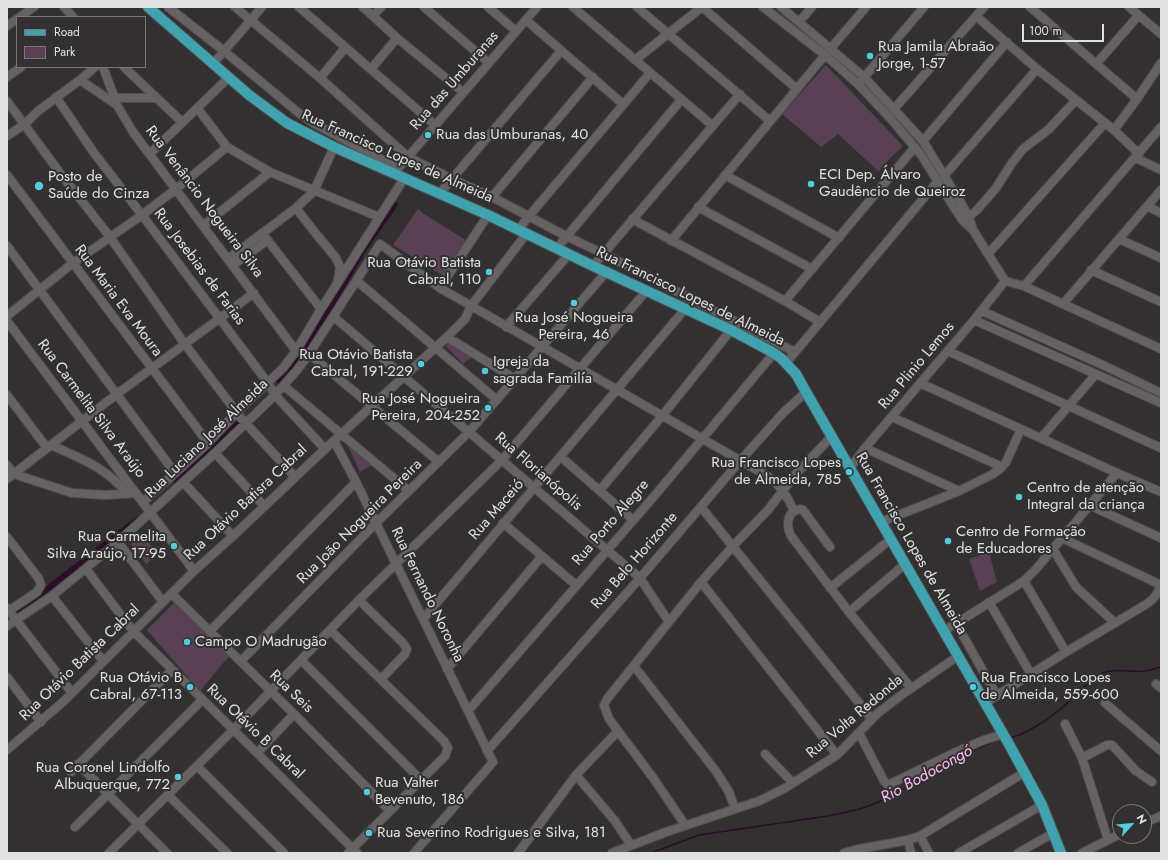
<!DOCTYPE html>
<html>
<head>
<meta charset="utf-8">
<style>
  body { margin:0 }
  #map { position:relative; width:1168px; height:860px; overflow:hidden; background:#333032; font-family:Jost,sans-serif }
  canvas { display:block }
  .frame { position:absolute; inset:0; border:8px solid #e2e1e2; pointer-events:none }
  .legend { position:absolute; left:16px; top:16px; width:130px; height:52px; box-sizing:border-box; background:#333032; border:1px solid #797778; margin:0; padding:5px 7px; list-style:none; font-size:12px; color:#e2e1e2 }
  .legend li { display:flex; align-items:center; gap:8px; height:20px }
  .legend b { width:20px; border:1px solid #797778 }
  .north { position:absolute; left:1112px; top:804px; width:40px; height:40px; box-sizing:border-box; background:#333032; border:1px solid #797778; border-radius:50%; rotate:63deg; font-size:11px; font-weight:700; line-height:16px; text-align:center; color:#e2e1e2 }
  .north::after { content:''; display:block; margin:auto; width:14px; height:18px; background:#53cbdb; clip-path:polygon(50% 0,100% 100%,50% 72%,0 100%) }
  .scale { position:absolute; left:1022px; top:24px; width:82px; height:18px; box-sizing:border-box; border:2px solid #e2e1e2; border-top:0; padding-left:5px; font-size:12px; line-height:14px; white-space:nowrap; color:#e2e1e2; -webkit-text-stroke:3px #333032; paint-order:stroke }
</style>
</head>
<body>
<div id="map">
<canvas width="1168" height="860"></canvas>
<div class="frame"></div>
<ul class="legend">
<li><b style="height:5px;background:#3fa2ae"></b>Road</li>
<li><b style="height:11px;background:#594055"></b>Park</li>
</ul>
<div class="north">N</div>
<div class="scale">100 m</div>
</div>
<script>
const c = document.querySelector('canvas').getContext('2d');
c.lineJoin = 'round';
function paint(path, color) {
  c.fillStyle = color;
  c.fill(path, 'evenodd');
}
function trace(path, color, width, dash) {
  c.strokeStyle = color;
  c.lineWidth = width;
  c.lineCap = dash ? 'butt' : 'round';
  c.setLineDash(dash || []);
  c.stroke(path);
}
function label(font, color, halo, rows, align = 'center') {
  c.font = font + ' Jost,sans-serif';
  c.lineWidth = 4;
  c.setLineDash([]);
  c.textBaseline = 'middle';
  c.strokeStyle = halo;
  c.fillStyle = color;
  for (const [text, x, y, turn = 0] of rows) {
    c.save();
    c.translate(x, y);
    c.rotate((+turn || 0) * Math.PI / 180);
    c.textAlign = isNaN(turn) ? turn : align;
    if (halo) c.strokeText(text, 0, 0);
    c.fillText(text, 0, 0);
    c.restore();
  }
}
const green = new Path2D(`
  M826,65L903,146L881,167L879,172L838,134L821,147L782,114Z
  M418,209L424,214L469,242L445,277L393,245Z
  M450,341L473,356L463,364L446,346Z
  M344,437L375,463L360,472Z
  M143,536L159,554L146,564L131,544Z
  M989,552L997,582L980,591L969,559Z
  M175,602L230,655L200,691L147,630Z`);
const stream = new Path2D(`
  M1010,738C1031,733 1060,711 1076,695C1084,687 1091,679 1101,674C1115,667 1132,673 1146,671C1151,670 1156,668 1161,667
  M651,853L699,835L828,816L860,809L879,802L904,789L913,783L937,773L944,768L948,762L955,758L994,741`);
const canal = new Path2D(`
  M279,381L301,358L364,249L395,205
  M177,482L241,420
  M7,617L21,609L138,519`);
const minor = new Path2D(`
  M64,7L73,17
  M168,7L224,51L300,114L313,123L398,168
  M235,7L320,78L408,157L452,179L492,197L566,236L604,254L795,352
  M299,7L435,125
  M363,7L397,38L463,92
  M424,7L489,63
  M488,7L516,31
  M573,7L713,126
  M637,7L770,121
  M702,7L797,89
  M763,7L825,55L858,84L891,119L922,156L955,209L963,221L973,230L1005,281
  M781,7L864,77L923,141L958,198L969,217L972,227
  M1030,7L1137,99L1114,130
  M1129,7L1161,34
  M373,16L381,7
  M976,16L1037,69L1114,130L1139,154
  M20,17L34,7
  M526,20L623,104
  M799,22L812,7
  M7,26L17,19
  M831,48L866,7
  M635,60L702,7
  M1097,63L1138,16
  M213,64L262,7
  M103,67L116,102
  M124,67L182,122
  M371,69L397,38
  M7,77L21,67
  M320,78L345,48
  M80,80L117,105L133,132L296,351
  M861,81L924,7
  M56,97L94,153L142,215L268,383L275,395L325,449
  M115,98H156
  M1137,99L1161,63
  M7,101L60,173L110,237L184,343L241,418L295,477
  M198,109L227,147L270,172L379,217
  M894,109L984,7
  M7,136L25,124L38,111L80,80L95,67
  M923,141L1007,42
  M150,154C176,128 203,103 229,77
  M1136,158L1161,170
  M396,171L537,7
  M7,175L208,443
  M725,175L839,238
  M944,176L1037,69
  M440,193L561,51
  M492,197L593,77
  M1147,206L1161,213
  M698,207L812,269
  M296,208L313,230L336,258L340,267L338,280
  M632,219L785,301L820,322
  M966,219L977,210L996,188L1012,163L1023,149L1049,129L1076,100
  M204,225L270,172
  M519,229L529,216L650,73
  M262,233L321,309
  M1119,239L1161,258
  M671,241L825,55
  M7,246L175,473
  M557,248L681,100
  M988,254L1105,123
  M228,259L296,208L314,191L334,147
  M233,265L268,240
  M593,266L740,94
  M1091,270L1161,302
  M357,281L497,400
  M1005,281L1024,286L1161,349
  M1024,286L1161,127
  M440,288L488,215
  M785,301L915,147
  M1063,304L1161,190
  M982,311L1105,366L1161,393
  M7,316L73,263L142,215L176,189L227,147
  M334,317L640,578L669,622
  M974,320L1161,403
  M7,321L194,571
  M506,327L569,254
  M447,337L515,379
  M948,351L1161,448
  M309,354L439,462
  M786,363L937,182
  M920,383L1117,473L1161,492
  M284,386L409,491
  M7,395L47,448
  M892,417L1002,467
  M1041,438L1096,374
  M334,441L356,482L493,762L414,853
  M51,445C82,459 105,467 128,494
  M865,448L959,491
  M215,453L264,506
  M561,457L633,520
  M7,465L14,474L72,493L106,495L136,493
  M850,468L865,448L974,320L1005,281
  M7,479L117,394L254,293
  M183,482L233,536
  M600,490L662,416L731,330
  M143,502L208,443L237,412L283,368L296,351L321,309L405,177
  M1089,505L1161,538
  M701,507L872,719
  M794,511C786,517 787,528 791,536L849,612L911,688
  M794,511L800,509L803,510L830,547
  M881,522L959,491L993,474L1002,467L1006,462L1021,429
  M503,523L576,585
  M7,537L39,579L41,585L37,592L7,612
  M118,542L163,602
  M1053,549L1076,587L1115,623
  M86,569L133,631L257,753L357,853
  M1024,581L1066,652
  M701,582L837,755
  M830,588L891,539
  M172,594L294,714L390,811
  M52,596L103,661
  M359,600L403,643L407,649L405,654L381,679
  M989,602L1031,674
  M7,608L72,693
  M849,612L905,564
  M423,619L685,309
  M956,623L997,696
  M7,626L52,596L118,542L215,453L275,395L298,369L309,354L380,244L440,288L769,477C781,486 788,497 794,511
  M330,630L444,741L448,748L445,756L348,853
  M210,631L356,482
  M944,631L1024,581L1036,569L1117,473
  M301,660L421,780
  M241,661L376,523L469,432L607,271
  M634,666L715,770L729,792L735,809
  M447,669L542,556
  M7,677L41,722
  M1156,684L1161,688
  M985,703L1066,652L1145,605C1154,600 1157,594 1161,585L1062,538
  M1105,703L1161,751
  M468,711L656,494L774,353
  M1065,724L1082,758L1108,840
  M859,733L884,781L888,785L956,752L984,740L1003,734
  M7,750L64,701L194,571L233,536L325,449L447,337L465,319L471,306L527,233
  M487,751L640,578L740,461L783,413L806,392
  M257,753L294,714
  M765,754L793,783
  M1082,758L1107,745H1112L1136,771L1152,782
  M78,764L167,853
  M197,766L284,853
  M71,772L172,670
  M576,775L615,821L631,845
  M168,795L227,853
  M1144,823L1161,816
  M685,825L654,779L609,719L604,705L607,699L701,582L733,546L768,510L794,476L832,436
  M75,827L202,700
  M920,836L929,853
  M908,840L911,853
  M109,853L233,730L359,600L502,460L647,290
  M518,853L576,775L618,731
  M612,853L666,832L759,801L785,788L837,755L878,713L900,696L958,656
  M844,853C869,845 896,845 920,836L1025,772
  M959,853L1042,805
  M1018,853L1048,836
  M1082,853L1120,834`);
const major = new Path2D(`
  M148,7L249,95L287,123L334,147L488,215L593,266L731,330L774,353L782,359L796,374L806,392L1010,746L1042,805L1061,853`);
const markers = [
  [870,56,4,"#53cbdb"],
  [428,135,4,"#53cbdb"],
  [811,184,4,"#53cbdb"],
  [39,186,5,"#53cbdb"],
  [489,272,4,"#53cbdb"],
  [574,303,4,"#53cbdb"],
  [421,364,4,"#53cbdb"],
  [485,371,4,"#53cbdb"],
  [488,408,4,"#53cbdb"],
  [849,472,4,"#53cbdb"],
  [1019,497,4,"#53cbdb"],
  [948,541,4,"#53cbdb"],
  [174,546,4,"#53cbdb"],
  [187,642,4,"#53cbdb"],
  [190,687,4,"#53cbdb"],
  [973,687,4,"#53cbdb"],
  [178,777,4,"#53cbdb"],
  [367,792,4,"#53cbdb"],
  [369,833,4,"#53cbdb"]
];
const poiNames = [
  ["Rua Jamila Abraão",878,47],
  ["Jorge, 1-57",878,64],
  ["Rua das Umburanas, 40",436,135],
  ["ECI Dep. Álvaro",819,175],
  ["Gaudêncio de Queiroz",819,192],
  ["Posto de",48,177],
  ["Saúde do Cinza",48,194],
  ["Rua Otávio Batista",481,263,"right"],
  ["Cabral, 110",481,280,"right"],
  ["Rua José Nogueira",574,318,"center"],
  ["Pereira, 46",574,335,"center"],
  ["Rua Otávio Batista",413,355,"right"],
  ["Cabral, 191-229",413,372,"right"],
  ["Igreja da",493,362],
  ["sagrada Familía",493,379],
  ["Rua José Nogueira",480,399,"right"],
  ["Pereira, 204-252",480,416,"right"],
  ["Rua Francisco Lopes",841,463,"right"],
  ["de Almeida, 785",841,480,"right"],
  ["Centro de atenção",1027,488],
  ["Integral da criança",1027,505],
  ["Centro de Formação",956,532],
  ["de Educadores",956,549],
  ["Rua Carmelita",166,537,"right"],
  ["Silva Araújo, 17-95",166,554,"right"],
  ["Campo O Madrugão",195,642],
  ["Rua Otávio B",182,678,"right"],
  ["Cabral, 67-113",182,695,"right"],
  ["Rua Francisco Lopes",981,678],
  ["de Almeida, 559-600",981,695],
  ["Rua Coronel Lindolfo",170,768,"right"],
  ["Albuquerque, 772",170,785,"right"],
  ["Rua Valter",375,783],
  ["Bevenuto, 186",375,800],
  ["Rua Severino Rodrigues e Silva, 181",377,833]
];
const streetNames = [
  ["Rua das Umburanas",455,81,-49],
  ["Rua Francisco Lopes de Almeida",397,157,24],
  ["Rua Venâncio Nogueira Silva",204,202,53],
  ["Rua Josebias de Farias",199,267,53],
  ["Rua Francisco Lopes de Almeida",690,297,26],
  ["Rua Maria Eva Moura",118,301,53],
  ["Rua Plinio Lemos",917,366,-50],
  ["Rua Carmelita Silva Araújo",91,409,53],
  ["Rua Luciano José Almeida",207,439,-44],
  ["Rua Florianópolis",538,472,41],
  ["Rua Otávio Batisra Cabral",246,503,-43],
  ["Rua Maceió",497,510,-49],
  ["Rua João Nogueira Pereira",360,522,-45],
  ["Rua Porto Alegre",611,523,-49],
  ["Rua Francisco Lopes de Almeida",911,544,60],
  ["Rua Belo Horizonte",635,561,-49],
  ["Rua Fernando Noronha",427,595,64],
  ["Rua Otávio Batista Cabral",80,663,-44],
  ["Rua Seis",291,692,44],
  ["Rua Volta Redonda",855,717,-40],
  ["Rua Otávio B Cabral",255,732,44]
];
const waterNames = [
  ["Rio Bodocongó",927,775,-29]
];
paint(green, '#594055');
trace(stream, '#2e0d2b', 1.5);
trace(canal, '#2e0d2b', 5.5);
trace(minor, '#4f4c4e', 10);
trace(major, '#4f4c4e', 12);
trace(minor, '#656264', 8);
trace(major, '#3fa2ae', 10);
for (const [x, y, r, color] of markers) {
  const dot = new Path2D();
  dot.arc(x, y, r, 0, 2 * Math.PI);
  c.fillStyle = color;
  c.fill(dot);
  trace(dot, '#333032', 1.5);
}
label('15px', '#e2e1e2', '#333032', poiNames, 'left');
label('15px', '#e2e1e2', '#333032', streetNames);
label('italic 16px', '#fcbcf2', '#333032', waterNames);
</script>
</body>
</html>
